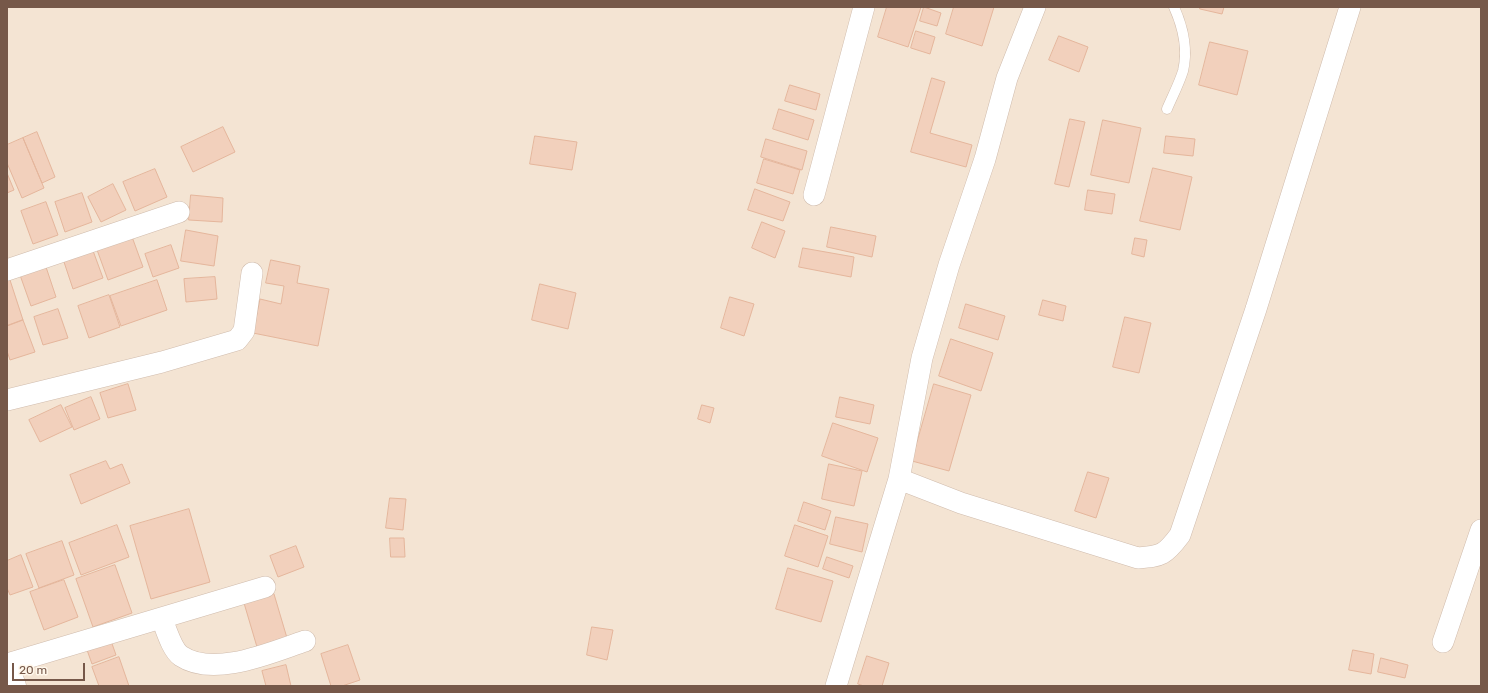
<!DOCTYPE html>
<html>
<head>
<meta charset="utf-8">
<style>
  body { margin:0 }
  #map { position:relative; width:1488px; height:693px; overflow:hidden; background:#fcf3e4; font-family:Rubik,sans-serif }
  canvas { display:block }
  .frame { position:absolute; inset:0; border:8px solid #765849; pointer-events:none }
  .scale { position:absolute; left:12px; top:663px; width:73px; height:18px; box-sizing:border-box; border:2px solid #765849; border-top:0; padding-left:5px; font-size:12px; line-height:14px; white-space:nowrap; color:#765849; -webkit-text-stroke:3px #fff7eb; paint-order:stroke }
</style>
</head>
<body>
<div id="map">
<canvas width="1488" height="693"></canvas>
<div class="frame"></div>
<div class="scale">20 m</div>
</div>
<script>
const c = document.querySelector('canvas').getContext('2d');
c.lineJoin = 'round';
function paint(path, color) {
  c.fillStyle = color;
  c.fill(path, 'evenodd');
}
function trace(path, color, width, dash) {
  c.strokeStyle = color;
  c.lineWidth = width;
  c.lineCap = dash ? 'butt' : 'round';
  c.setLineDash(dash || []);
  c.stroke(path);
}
const residential = new Path2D(`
  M7,7H1481V686H7Z`);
const building = new Path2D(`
  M887,7H921L908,47L878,37Z
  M924,7L941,13L937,26L920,21Z
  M954,7H994L982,46L946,34Z
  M1200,7H1224L1222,14L1200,9Z
  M916,31L935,37L930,54L911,48Z
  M1059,36L1088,47L1079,72L1049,60Z
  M1210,42L1248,51L1237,95L1199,85Z
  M932,78L945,82L930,133L972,145L966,167L911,152Z
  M790,85L820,94L816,110L785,101Z
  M779,109L814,120L808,140L773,129Z
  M1070,119L1085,122L1069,187L1055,184Z
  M1103,120L1141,128L1129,183L1091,175Z
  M223,127L235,152L193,172L181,147Z
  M37,132L55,177L42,183L23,138Z
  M535,136L577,142L572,170L530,164Z
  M1166,136L1195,139L1193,156L1164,153Z
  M23,138L44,188L22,198L7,163V145Z
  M766,139L807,151L802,170L761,157Z
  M764,159L800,170L793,194L757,183Z
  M1153,168L1192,177L1180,230L1140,221Z
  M155,169L167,197L135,211L123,182Z
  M7,173L14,190L7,193Z
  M113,184L126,210L101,222L88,197Z
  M755,189L790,202L783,221L748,210Z
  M1088,190L1115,194L1112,214L1085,210Z
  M82,193L92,222L65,232L55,202Z
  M191,195L223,198L222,222L189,220Z
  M46,202L58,235L33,244L21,211Z
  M762,222L785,231L775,258L752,248Z
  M831,227L876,236L872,257L827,247Z
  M186,230L218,236L214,266L181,261Z
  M131,234L143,267L108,280L96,247Z
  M1135,238L1147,240L1144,257L1132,254Z
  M171,245L179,268L153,277L145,254Z
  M92,248L103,278L73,289L63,259Z
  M803,248L854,257L851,277L799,267Z
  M271,260L300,266L297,283L329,289L318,346L253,333L260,299L281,304L284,286L266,283Z
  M46,267L56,297L31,306L20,275Z
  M7,277H9L23,320L7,326Z
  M215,277L217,299L186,302L184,279Z
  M157,280L167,310L121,326L110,296Z
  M540,284L576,293L568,329L532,320Z
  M109,295L120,327L89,338L78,306Z
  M730,297L754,304L744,336L721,328Z
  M1043,300L1066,306L1063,321L1039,315Z
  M966,304L1005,316L998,340L959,328Z
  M58,309L68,338L43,345L34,317Z
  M1125,317L1151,323L1139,373L1113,367Z
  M23,320L35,352L10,360L7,351V326Z
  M951,339L993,353L981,391L939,376Z
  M128,384L136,410L108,418L100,393Z
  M934,384L971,395L949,471L912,461Z
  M91,397L100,419L74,430L65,408Z
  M840,397L874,405L870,424L836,417Z
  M61,405L72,427L40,442L29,420Z
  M702,405L714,408L710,423L698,419Z
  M833,423L878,438L867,472L822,456Z
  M106,461L110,469L122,464L130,483L81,504L70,475Z
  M829,464L862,471L854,506L822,499Z
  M1088,472L1109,478L1096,518L1075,511Z
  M390,498L406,499L403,530L386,528Z
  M804,502L831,511L825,530L798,521Z
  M189,509L210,582L151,599L130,526Z
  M836,517L868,524L862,552L830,544Z
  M117,525L129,557L81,575L69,543Z
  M795,525L828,536L818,567L785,556Z
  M390,538H404L405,557H391Z
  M62,541L74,575L39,588L26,554Z
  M296,546L304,567L278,577L270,556Z
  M21,555L33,587L10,595L7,588V561Z
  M827,557L853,566L849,578L823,569Z
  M115,565L132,613L93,627L76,579Z
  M788,568L833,581L821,622L776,609Z
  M64,580L78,617L44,630L30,592Z
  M274,594L287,638L257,647L244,603Z
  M592,627L613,630L607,660L587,655Z
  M110,638L116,655L92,664L86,647Z
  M348,645L360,680L342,686H331L321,654Z
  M1353,650L1374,654L1371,674L1349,670Z
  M867,656L889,663L882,686H864L858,684Z
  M119,657L129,686H99L92,667Z
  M1381,658L1408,665L1405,678L1378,672Z
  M286,665L291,686H266L262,671Z`);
const service = new Path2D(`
  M1167,109C1172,97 1179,84 1183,71C1188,50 1183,27 1174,7`);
const minor = new Path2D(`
  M814,195L864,7
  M7,270L179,212
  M7,400L162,362L237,340L244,331L252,273
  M899,479L961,503L1138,558C1162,556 1165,555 1180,535L1256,309L1350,7
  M162,619C166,629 172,650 181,656C214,678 272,652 305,641
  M1443,642L1481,530
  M7,664L265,587
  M836,686L899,479L922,358L949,265L985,159L1007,78L1035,7`);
const tertiary = new Path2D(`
  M7,664L15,686`);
paint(residential, '#f4e4d3');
paint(building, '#f2d0bc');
trace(building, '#e5b69c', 1);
trace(service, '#d0bcad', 11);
trace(minor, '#d0bcad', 22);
trace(tertiary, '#d0bcad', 23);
trace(service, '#fff', 10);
trace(minor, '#fff', 21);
trace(tertiary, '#fff', 22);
</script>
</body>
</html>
